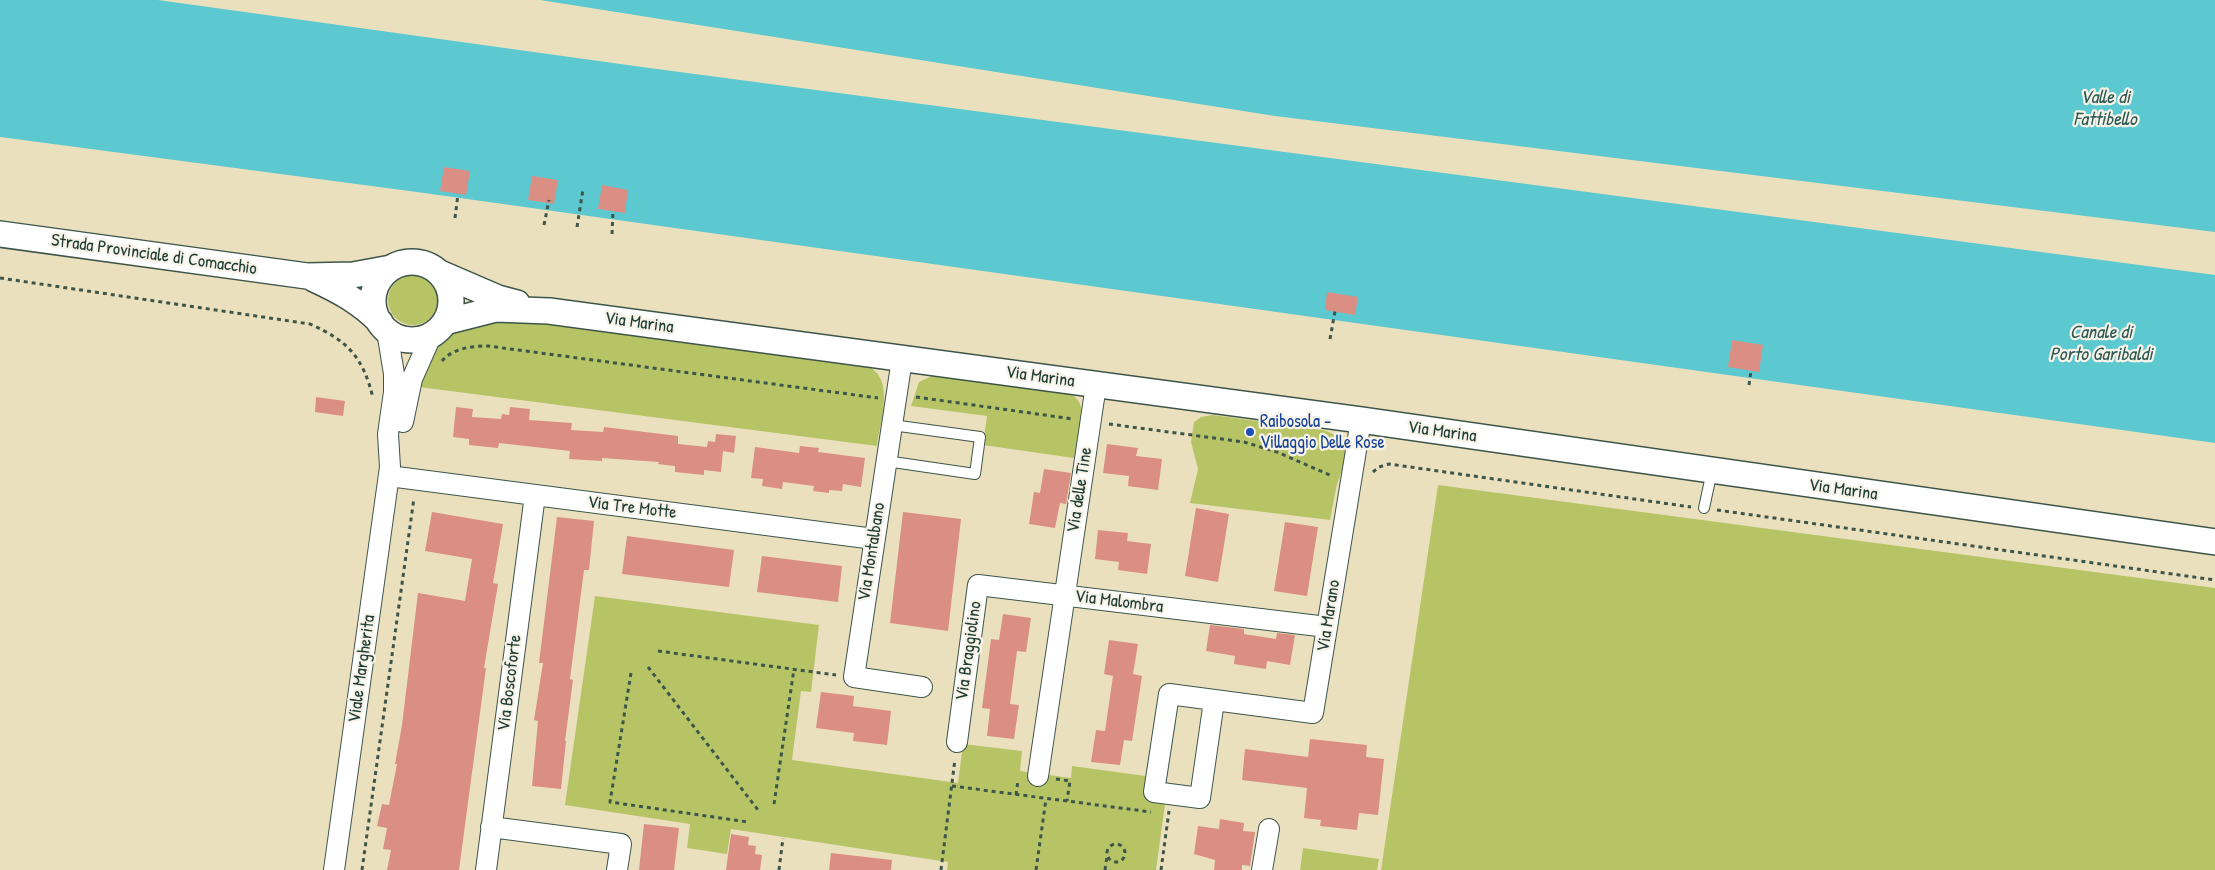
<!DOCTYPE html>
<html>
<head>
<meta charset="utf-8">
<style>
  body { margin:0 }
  canvas { display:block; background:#ebe0bd }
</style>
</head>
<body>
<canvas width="2215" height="870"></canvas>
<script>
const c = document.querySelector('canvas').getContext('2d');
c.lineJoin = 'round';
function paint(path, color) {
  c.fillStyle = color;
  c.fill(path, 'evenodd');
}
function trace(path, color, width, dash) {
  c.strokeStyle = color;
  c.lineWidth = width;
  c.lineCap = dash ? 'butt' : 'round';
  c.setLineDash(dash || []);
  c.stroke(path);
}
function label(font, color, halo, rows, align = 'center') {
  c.font = font + ' "Patrick Hand",sans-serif';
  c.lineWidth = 4.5;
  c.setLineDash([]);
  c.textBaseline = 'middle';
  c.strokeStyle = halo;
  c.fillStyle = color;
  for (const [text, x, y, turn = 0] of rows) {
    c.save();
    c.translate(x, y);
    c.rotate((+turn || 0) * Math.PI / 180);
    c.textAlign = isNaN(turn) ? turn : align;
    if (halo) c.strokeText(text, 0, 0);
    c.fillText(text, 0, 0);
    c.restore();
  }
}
const green = new Path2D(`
  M388 300a25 25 0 1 1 50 0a25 25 0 1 1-50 0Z
  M519,318L867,366C896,378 880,422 877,446L419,387C425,373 430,354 439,343C458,319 491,321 519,318Z
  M938,375L1067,392C1077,397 1081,402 1082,413L1074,458L983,445L987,416L911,406L919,382L932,376Z
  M1213,415L1323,430C1357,440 1343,464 1336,489C1334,499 1332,510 1330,520L1190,503L1198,469L1191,442L1194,422L1201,417Z
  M1438,485L2215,588V870H1381Z
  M595,596L819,625L811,692L801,691L792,760L958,783L963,744L1022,751L1020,771L1071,778L1072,766L1153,777L1150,801L1165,804L1156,870H947L948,862L731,829L727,854L687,848L690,824L565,805Z
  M1303,848L1379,859L1377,870H1300Z`);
const water = new Path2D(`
  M0,0H158L642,67L2215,275V443L417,192L0,137Z
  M540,0H2215V232L1275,116Z`);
const building = new Path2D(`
  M444,167L470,171L466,195L440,191Z
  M532,176L558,180L554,204L528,200Z
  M602,185L628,190L625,213L598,209Z
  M1327,292L1358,297L1355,315L1325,310Z
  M1732,340L1763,345L1759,372L1728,367Z
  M316,397L345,401L343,416L315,412Z
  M456,407L473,409L472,417L501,419L502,414L509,415L510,407L530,409L529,420L572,423L571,430L603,432L604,427L678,436V444L707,447L708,441L715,442L716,434L736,436L734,453L723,451L721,472L704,470V475L675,472V466L658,464L659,462L602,458V461L569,459L570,451L499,443L498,448L469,445V439L453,437Z
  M1107,444L1138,448L1136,456L1162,459L1158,490L1128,486L1129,476L1103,473Z
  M800,446L819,448L818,452L865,458L861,487L843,484L842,491L829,490V493L813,491L814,486L783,482L782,489L762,486L763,479L751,478L755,447L799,453Z
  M1044,469L1071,473L1066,504L1060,503L1055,528L1029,524L1034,492L1040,493Z
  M1196,508L1229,514L1218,582L1185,576Z
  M432,512L503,524L493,583L498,584L484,668H486L459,870H387L391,850L383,849L387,828L377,826L382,804L389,805L397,764H395L402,725L418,593L465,601L472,559L425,551Z
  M903,512L961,519L948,631L890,623Z
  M557,517L594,521L589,570H584L570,679L573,680L565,741H566L561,789L532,786L538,721L534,720L543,663H539Z
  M1285,522L1318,527L1307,596L1274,591Z
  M1098,530L1128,533L1127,541L1151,544L1147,574L1118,570L1119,562L1095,559Z
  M627,536L734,550L729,587L622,574Z
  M762,556L842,566L838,602L757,592Z
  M1003,614L1031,618L1026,652L1017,651L1010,704L1019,705L1014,739L987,736L990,709L982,708L991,639L999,640Z
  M1210,625L1244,629V634L1276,639L1277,633L1295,635L1290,665L1267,661L1266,669L1234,664L1235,656L1206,651Z
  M1109,640L1138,644L1133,674L1142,676L1132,741L1124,740L1120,765L1091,762L1096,730L1105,731L1113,676L1104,674Z
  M821,692L854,696L853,706L891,711L887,745L853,741L854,733L816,728Z
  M1310,739L1367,745L1366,757L1384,759L1378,815L1359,813L1357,830L1320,826L1321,820L1304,818L1307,788L1242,780L1245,749L1308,757Z
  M1220,819L1244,823L1243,831L1255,832L1250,866L1242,865V870H1214L1215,860L1194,854L1198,826L1219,829Z
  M644,824L679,828L674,870H639Z
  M731,834L749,837L748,845L756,846L755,854L762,855L760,870H726Z
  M831,853L892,860L891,870H829Z`);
const path = new Path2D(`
  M455,218L458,194
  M544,225L549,200
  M577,227L583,189
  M612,234L613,211
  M0,278L310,324C348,341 363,357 373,398
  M1330,339L1335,311
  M442,361C453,348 472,346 488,346L878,398
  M1749,385L1751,371
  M916,397L1073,419
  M1109,424L1244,442L1277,452L1332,476
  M1373,472L1379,467L1389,464L1691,507
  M1717,510L2215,580
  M658,651L836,675
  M648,667L758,810
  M631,673L610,802L748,822
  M1056,779L1070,781L1067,801
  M952,786L1151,812
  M1016,795L1018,780
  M774,804L794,669
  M1107 853a9 9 0 1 1 18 0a9 9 0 1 1-18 0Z
  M362,870L414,498
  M779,870L783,838
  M941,870L955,759
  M1036,870L1046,799
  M1105,870L1107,856
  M1161,870L1169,811`);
const service = new Path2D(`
  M886,461L975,474L980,437L892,425
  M1704,508L1712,471`);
const minor = new Path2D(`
  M902,359L854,677L922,687
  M403,422L412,379L432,334
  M389,476L874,539
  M1214,701L1200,798L1154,792L1169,694L1313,713L1361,420
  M957,742L978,585L1327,627
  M1038,776L1096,385
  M491,827L621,844L617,870
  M334,870L390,467L388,434L394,392V374L387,331
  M486,870L535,495
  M1262,870L1269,829`);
const tertiary = new Path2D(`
  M0,234L307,276L353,275L391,268
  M373 301a39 39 0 1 1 78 0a39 39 0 1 1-78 0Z
  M440,273L498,298L517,303
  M314,279C340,291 360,302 380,322
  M445,322L496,309L549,311L1361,420L2215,542`);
const markers = [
  [1250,432,5,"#1a4fb4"]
];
const streetNames = [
  ["Strada Provinciale di Comacchio",154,255,8],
  ["Via Marina",639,323,8],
  ["Via Marina",1040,377,8],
  ["Via Marina",1442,432,8],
  ["Via delle Tine",1080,490,-81],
  ["Via Marina",1843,490,8],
  ["Via Tre Motte",632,508,7],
  ["Via Montalbano",872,552,-81],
  ["Via Malombra",1119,602,7],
  ["Via Marano",1329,616,-81],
  ["Via Braggiolino",969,651,-82],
  ["Viale Margherita",362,669,-82],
  ["Via Boscoforte",510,683,-83]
];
const transitNames = [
  ["Raibosola -",1260,422],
  ["Villaggio Delle Rose",1260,443]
];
const waterNames = [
  ["Valle di",2105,98],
  ["Fattibello",2105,120],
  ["Canale di",2101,333],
  ["Porto Garibaldi",2101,355]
];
paint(green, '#b7c466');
paint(water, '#5cc9d0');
paint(building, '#da8e84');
trace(service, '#3e5549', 12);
trace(minor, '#3e5549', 22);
trace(tertiary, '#3e5549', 28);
trace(path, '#3e5549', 3, [4, 4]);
trace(service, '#fff', 10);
trace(minor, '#fff', 20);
trace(tertiary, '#fff', 25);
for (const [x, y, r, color] of markers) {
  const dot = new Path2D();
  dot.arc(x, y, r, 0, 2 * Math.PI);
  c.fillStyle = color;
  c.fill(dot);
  trace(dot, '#f7f3e8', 2);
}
label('18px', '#1f3d34', '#f7f3e8', streetNames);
label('18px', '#164399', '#f7f3e8', transitNames, 'left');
label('italic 19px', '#2b5953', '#f7f3e8', waterNames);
</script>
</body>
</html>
